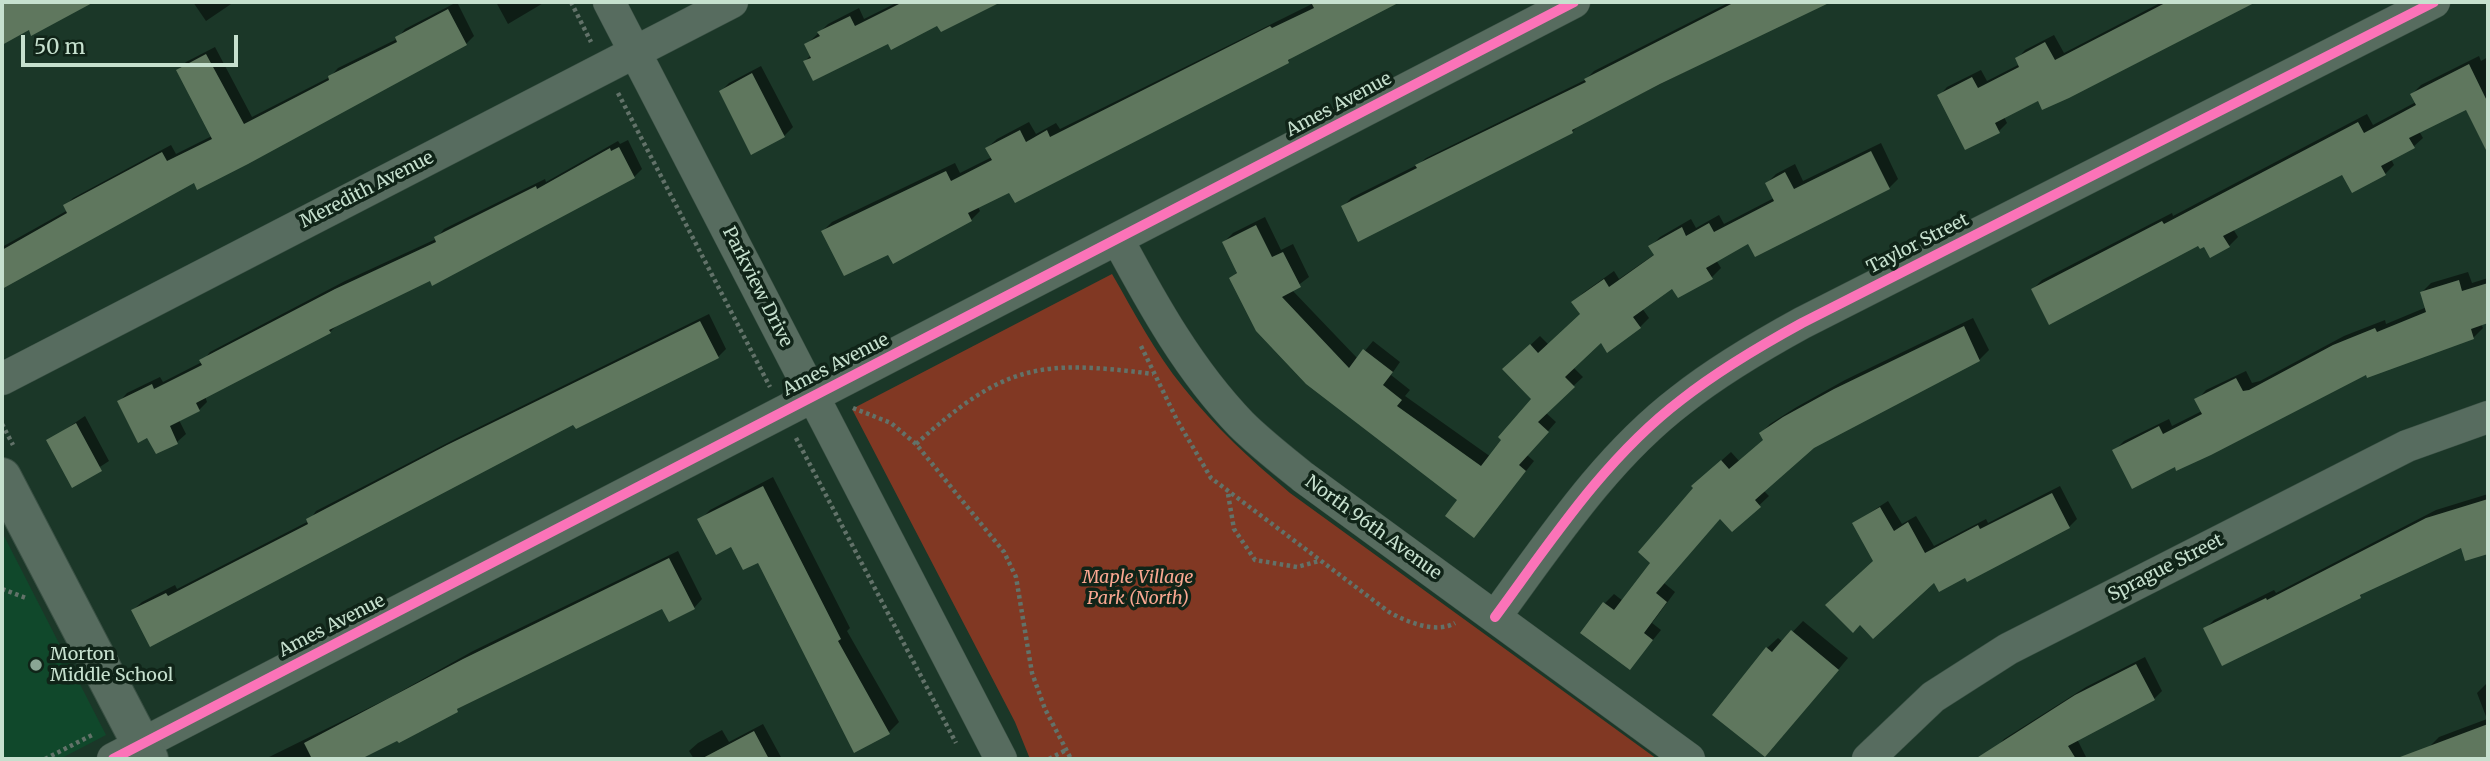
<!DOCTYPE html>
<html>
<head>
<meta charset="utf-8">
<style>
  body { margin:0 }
  #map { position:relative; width:2490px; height:761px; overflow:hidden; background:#1b3728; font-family:Merriweather,serif }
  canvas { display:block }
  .frame { position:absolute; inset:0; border:4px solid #c6e0ce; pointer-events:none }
  .scale { position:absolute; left:21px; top:35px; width:217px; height:32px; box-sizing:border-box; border:4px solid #c6e0ce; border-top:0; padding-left:9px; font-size:21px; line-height:24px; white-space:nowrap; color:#c6e0ce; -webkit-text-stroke:5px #102418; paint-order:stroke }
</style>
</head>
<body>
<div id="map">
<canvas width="2490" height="761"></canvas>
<div class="frame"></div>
<div class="scale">50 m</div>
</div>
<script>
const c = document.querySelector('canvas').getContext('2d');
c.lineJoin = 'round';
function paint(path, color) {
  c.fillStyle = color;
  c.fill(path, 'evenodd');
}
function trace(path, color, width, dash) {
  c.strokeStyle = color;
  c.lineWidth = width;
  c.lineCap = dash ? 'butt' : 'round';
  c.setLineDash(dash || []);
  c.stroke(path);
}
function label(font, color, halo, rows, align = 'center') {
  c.font = font + ' Merriweather,serif';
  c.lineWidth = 7;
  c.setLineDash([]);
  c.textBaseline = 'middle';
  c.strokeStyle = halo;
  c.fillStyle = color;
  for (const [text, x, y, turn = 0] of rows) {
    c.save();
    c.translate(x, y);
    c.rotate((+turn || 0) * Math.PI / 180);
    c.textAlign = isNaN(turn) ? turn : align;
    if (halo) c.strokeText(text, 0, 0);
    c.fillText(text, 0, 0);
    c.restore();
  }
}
const built = new Path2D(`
  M2,532L106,735L60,759H2Z`);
const green = new Path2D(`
  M1112,274C1134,312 1155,353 1183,387C1215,427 1251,460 1290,493L1657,759H1030L1015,722L852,409Z`);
const shadow = new Path2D(`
  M8,2H92L32,33L29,28L2,42V5Z
  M193,2H234L206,21Z
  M457,2L474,36L466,44L195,181L2,286V247L68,210L65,206L73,198L171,145L176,154L212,136L178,70L186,62L215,47L252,117L330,77L338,68L397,39L405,29Z
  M496,2H545L508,24Z
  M898,2H997L942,30L938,24L889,42L805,61L811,55L806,45L828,24L859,8L864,19Z
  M1316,2H1397L1295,54L1288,61L978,207L980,211L971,220L889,252L823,231L832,222L955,163L960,173L992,157L987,148L997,139L1029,122L1036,134L1056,123L1060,129Z
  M1730,2H1820L1813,8L1580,124L1572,132L1343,207L1351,198L1419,164L1426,158L1585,80L1594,71Z
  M2162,2H2232L2235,7L2004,117L2007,123L1999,131L1939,96L1947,87L1981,70L1987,81L2020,64L2017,59L2025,50L2054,35L2064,53Z
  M2479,56L2481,61L2488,57V123L2477,129L2466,107L2419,131L2423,138L2413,147L2391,159L2394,165L2385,174L2343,173L2233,229L2238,237L2229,246L2199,244L2033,289L2042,280L2172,213L2173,216L2367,114L2373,125L2416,102L2412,94L2421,85Z
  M761,66L793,127L784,136L752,152L721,91L729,83Z
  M628,140L642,169L634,177L337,325L330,332L205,396L207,402L199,410L179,420L186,434L177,442L157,452L148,436L119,402L127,393L160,377L163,382L202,362L210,352L345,281L436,239L444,229L545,179L546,182L618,141L620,144Z
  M1881,143L1898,179L1889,188L1749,242L1716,260L1721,268L1711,278L1673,286L1642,308L1649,318L1640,327L1601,341L1573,367L1583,377L1545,412L1556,422L1527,455L1534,461L1474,536L1460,499L1231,278L1238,271L1224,242L1233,233L1265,217L1281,250L1293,244L1309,277L1292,290L1358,359L1373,341L1400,362L1391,375L1410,390L1405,396L1491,457L1533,399L1505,369L1540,336L1549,345L1582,314L1574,303L1583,293L1614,271L1619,279L1655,254L1651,246L1660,237L1691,219L1696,228L1719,215L1724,224L1774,198L1767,183L1776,174L1795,164L1803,181Z
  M2468,272L2472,283L2488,278V321L2481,324L2483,328L2473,338L2366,373L2175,465L2114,451L2124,441L2169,419L2172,426L2202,411L2197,400L2206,390L2246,371L2252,383L2260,381L2344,336L2385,320L2386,324L2427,307L2422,292L2431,283Z
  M709,314L726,349L718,357L574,422L244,597L133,610L142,602L175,585L177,589L309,521L316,511L457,438Z
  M1973,318L1989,350L1979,360L1813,447L1763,490L1769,496L1733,530L1721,517L1664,583L1675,592L1652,623L1661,630L1630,668L1605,603L1614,594L1623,601L1653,562L1703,477L1731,452L1740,462L1765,440L1761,433L1770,424L1795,408L1845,380Z
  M85,416L109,461L72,485L48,441Z
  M773,477L850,628L847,631L899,722L889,732L855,750L758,561L700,520L710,510Z
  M2060,486L2077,519L2069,527L1935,580L1875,561L1854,523L1888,501L1902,524L1916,516L1934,546L1986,519L1988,523Z
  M2488,494V552L2466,559L2462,546L2366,590L2360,596L2205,629L2214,620L2274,590L2276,593L2436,510Z
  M678,551L702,599L694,608L663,606L357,759H265L389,698L473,651Z
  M1803,621L1848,658L1775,745L1714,714L1767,648L1778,638L1783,642Z
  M2145,657L2162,691L2154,699L2077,739L2087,759H2004L1996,748L2004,739L2086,687Z
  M2488,682V759H2425L2432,757L2429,747L2439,737L2487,719L2477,693Z
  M763,724L782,759H694L689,751L698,743L722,730L729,742Z`);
const building = new Path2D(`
  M2,2H94L31,36L29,30L2,45Z
  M903,2H1001L941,32L937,26L891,50L888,44L813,81L803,61L811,58L804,44L820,36L817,32L850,16L855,26Z
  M1311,2H1400L1288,60L1289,63L1015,203L1009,193L968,213L972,221L893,264L888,255L844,276L821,231L946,171L951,181L992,160L985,148L1020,130L1026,142L1047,130L1050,137L1270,26L1272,28L1314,8Z
  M1735,2H1831L1660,84L1572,130L1573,133L1358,242L1341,206L1417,168L1415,165L1586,82L1584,79Z
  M2167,2H2256L2069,98L2042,110L2038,101L1995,123L2000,133L1965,150L1937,95L1972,77L1978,88L2019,67L2015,58L2045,42L2055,60Z
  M448,9L467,45L248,164L197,190L194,183L2,289V250L67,213L63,205L162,152L167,161L212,139L176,70L206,54L244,124L329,80L328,76L397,42L395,37Z
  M2469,64L2488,103V154L2466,110L2409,138L2415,148L2381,166L2386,175L2352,193L2342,175L2223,236L2230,247L2210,258L2204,247L2200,249L2198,246L2049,325L2031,289L2162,221L2164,224L2358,122L2364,133L2416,105L2410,94Z
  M752,73L785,137L751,155L719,91Z
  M619,147L635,178L432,286L430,281L329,330L331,333L196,403L200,411L170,426L178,444L156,454L147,438L138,443L117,401L152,384L154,389L202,365L199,360L335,289L436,242L434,237L536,186L537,189L610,148L611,151Z
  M1871,151L1890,189L1755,257L1748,244L1706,268L1713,279L1678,298L1672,289L1633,317L1641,328L1607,353L1601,343L1565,377L1575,387L1538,422L1549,432L1519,465L1526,471L1474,538L1445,516L1457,500L1306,384L1256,331L1229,278L1237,273L1222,242L1256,225L1272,257L1283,252L1301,287L1282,297L1349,368L1363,349L1393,372L1383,385L1402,400L1397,406L1481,466L1501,440L1498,437L1531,399L1502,369L1530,344L1538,353L1580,314L1571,302L1604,279L1609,287L1654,255L1648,246L1682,227L1686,236L1709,223L1714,232L1774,201L1765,183L1785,172L1794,189Z
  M2459,280L2462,291L2488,283V323L2471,329L2474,339L2367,378L2366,375L2211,455L2176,471L2175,467L2132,489L2112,450L2159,426L2163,434L2202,414L2194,399L2236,378L2243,391L2249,390L2333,345L2375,328L2377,332L2426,312L2420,292Z
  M700,321L719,358L576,429L573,425L150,647L131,610L166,593L168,596L308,524L306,519L447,445Z
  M1964,326L1980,361L1814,448L1755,500L1761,507L1732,532L1720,519L1656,593L1667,602L1644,633L1653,640L1630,670L1580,633L1603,602L1614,610L1650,563L1638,552L1693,488L1691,486L1721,460L1729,469L1763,440L1759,433L1783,417L1834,389Z
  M76,423L102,471L72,488L46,440Z
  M763,486L841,639L838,641L890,734L854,753L758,563L743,570L731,547L716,555L697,519Z
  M2052,493L2070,528L1967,582L1965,578L1939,592L1934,583L1873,639L1860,625L1853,633L1825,605L1873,561L1852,523L1880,507L1894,531L1908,522L1925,553L1978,525L1980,529Z
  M2488,499V554L2465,561L2461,548L2360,595L2361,598L2222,666L2203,628L2266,598L2267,600L2426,518Z
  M669,558L695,609L669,622L662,609L457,709L458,712L399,743L397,741L361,759H312L304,743L463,659Z
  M1791,630L1839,670L1765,757L1712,715L1766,647L1772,652Z
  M2136,664L2155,700L2068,746L2076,759H1975L2075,695Z
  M2488,724V759H2400V757Z
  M754,731L769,759H701Z`);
const path = new Path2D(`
  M571,2L591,42
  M618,93L770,387
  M1141,346L1177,420L1211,478L1389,612C1407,622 1436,634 1455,623
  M853,408L891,423L916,444L1004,552L1016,577L1032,673L1045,709L1071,759
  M2,424L13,445
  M796,438L956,743
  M916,444C1004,365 1038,359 1153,374
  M1228,494L1234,529L1255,560L1297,567L1319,561
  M2,589L26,598
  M45,759L94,734
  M1049,759L1066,750`);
const minor = new Path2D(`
  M609,2L1001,759
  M1118,240C1153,305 1189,370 1241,424C1260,443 1282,460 1303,477L1689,759
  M2,379L732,2
  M1495,617C1551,541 1605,458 1681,400C1719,370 1760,346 1802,323L2434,2
  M113,759L1574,2
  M1868,759L1933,697L2008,649L2407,446L2488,417`);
const tertiary = new Path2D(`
  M2,477L149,759`);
const cycleway = new Path2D(`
  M1495,617C1551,541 1605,458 1681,400C1719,370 1760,346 1802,323L2434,2
  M113,759L1574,2`);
const markers = [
  [36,665,7,"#8aa594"]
];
const streetNames = [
  ["Ames Avenue",1339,105,-28],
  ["Meredith Avenue",367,190,-27],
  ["Taylor Street",1918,244,-27],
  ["Parkview Drive",757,287,63],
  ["Ames Avenue",836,365,-27],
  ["North 96th Avenue",1373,528,36],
  ["Sprague Street",2166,568,-27],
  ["Ames Avenue",332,626,-27]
];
const parkNames = [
  ["Maple Village",1138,578],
  ["Park (North)",1138,599]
];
const poiNames = [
  ["Morton",50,655],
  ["Middle School",50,676]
];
paint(built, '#10482b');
paint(green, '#813823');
paint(shadow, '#0007');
paint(building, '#5f775e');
trace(minor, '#3a5044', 33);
trace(tertiary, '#3a5044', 40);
trace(path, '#627269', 4.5, [3.5, 3.5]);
trace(minor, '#576c5f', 32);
trace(tertiary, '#576c5f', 38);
trace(cycleway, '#fb73b8', 10);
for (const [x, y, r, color] of markers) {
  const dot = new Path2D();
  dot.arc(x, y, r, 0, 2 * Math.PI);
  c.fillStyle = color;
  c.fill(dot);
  trace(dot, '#102418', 2.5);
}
label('18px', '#c6e0ce', '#102418', streetNames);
label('italic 18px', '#f9a791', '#102418', parkNames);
label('18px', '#c6e0ce', '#102418', poiNames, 'left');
</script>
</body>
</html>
